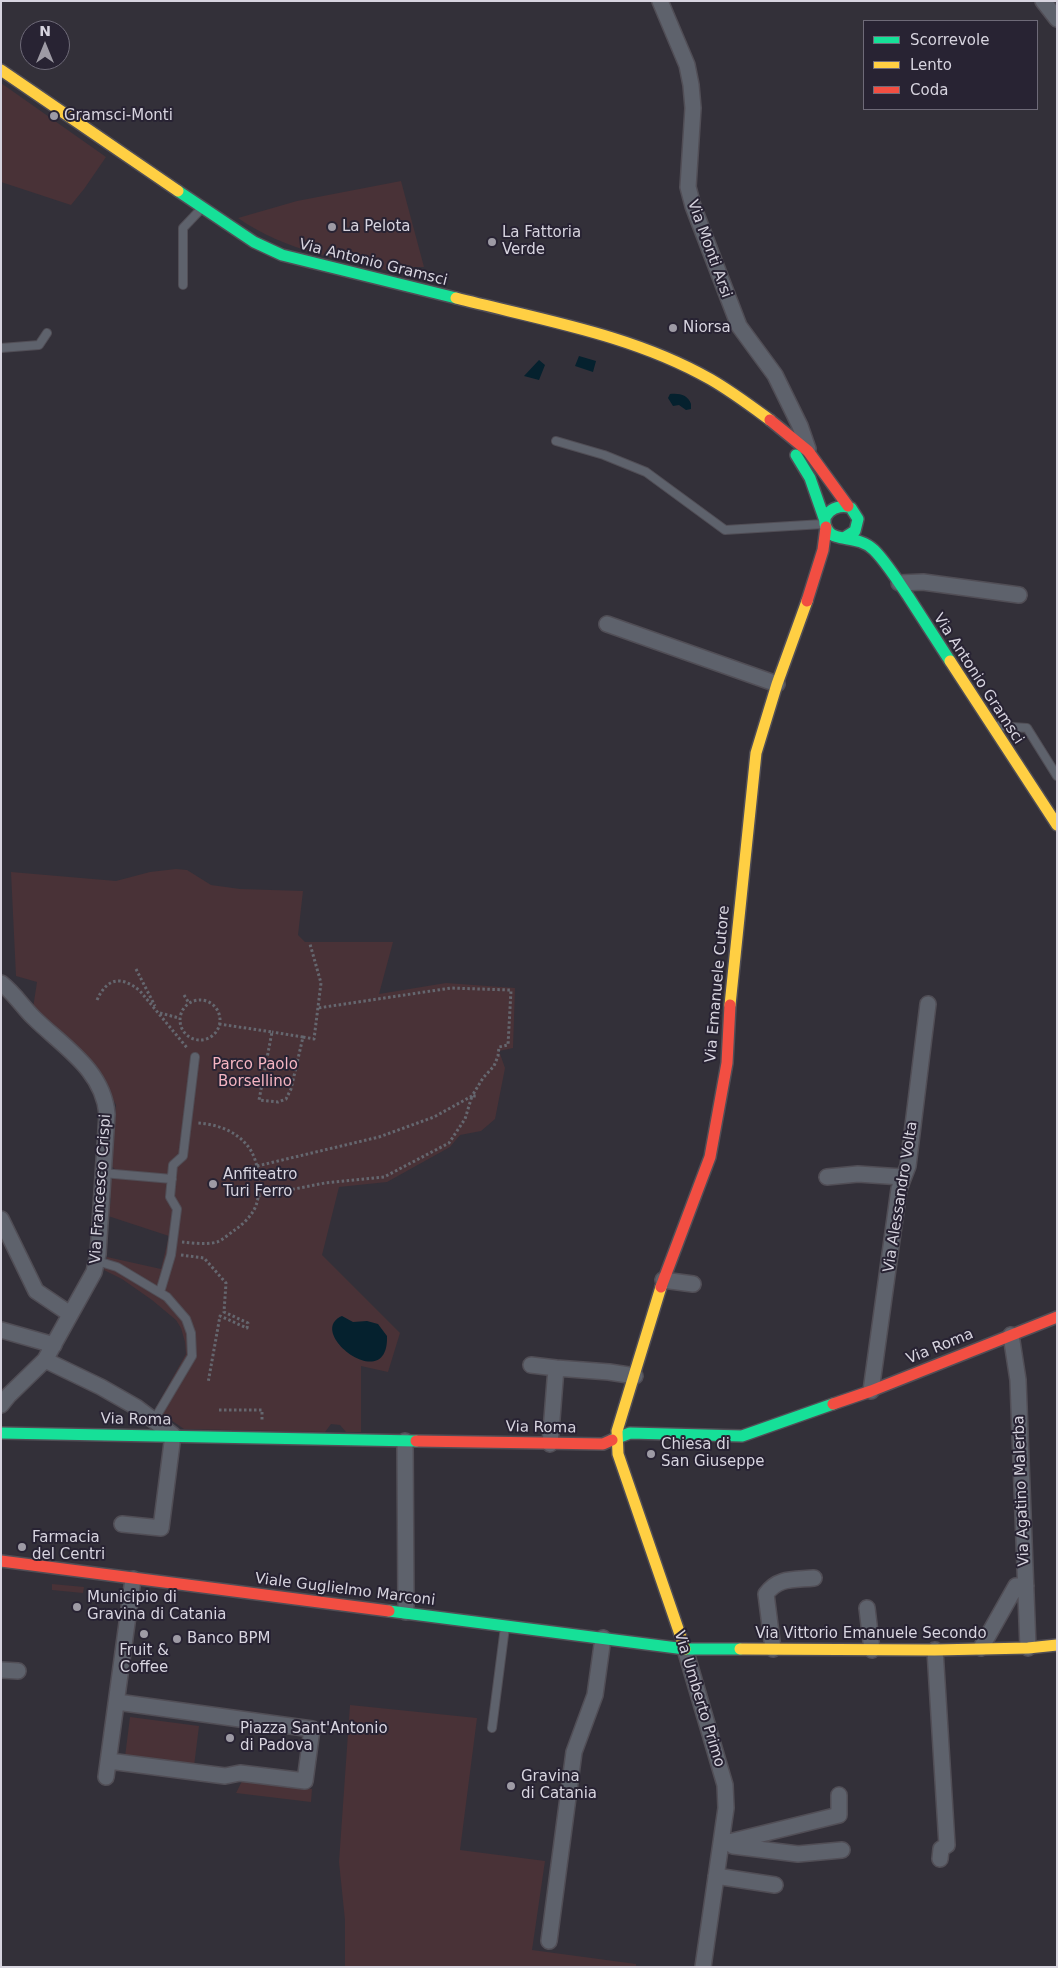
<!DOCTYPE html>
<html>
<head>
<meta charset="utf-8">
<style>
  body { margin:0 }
  #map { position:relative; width:1058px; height:1968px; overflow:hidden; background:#333039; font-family:"DejaVu Sans",sans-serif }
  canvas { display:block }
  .frame { position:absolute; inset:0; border:2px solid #d7d4df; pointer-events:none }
  .legend { position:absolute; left:863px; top:20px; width:175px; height:90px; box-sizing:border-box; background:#282333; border:1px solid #6e6a78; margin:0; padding:6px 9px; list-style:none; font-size:15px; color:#d7d4df }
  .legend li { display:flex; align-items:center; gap:10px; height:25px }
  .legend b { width:25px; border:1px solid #6e6a78 }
  .north { position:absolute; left:20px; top:20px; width:50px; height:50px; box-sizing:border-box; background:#282333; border:1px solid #6e6a78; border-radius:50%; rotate:0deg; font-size:14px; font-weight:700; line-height:20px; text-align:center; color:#d7d4df }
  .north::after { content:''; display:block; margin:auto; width:18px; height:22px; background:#9e9ba5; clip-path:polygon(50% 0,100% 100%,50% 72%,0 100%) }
</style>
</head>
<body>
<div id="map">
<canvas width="1058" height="1968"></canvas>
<div class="frame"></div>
<ul class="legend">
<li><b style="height:6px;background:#16e098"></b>Scorrevole</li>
<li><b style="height:6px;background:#ffcf43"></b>Lento</li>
<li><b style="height:6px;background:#f24e42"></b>Coda</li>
</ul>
<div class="north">N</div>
</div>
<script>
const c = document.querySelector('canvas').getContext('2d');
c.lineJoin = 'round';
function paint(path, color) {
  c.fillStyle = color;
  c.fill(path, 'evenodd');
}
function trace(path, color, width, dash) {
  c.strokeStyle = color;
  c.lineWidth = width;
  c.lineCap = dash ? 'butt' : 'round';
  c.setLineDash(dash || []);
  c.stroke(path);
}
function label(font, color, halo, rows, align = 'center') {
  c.font = font + ' "DejaVu Sans",sans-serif';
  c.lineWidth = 4;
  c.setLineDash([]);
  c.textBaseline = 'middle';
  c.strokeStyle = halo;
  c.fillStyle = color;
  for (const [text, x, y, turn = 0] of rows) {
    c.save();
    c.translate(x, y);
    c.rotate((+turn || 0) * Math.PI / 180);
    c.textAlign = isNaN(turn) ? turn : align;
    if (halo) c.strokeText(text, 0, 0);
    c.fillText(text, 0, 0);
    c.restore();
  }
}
const green = new Path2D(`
  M1,83L106,157L84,189L71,205L1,182Z
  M401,181L424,267H408L398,273C342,260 285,251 238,218L297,201Z
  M176,869L187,870L211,885L240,889L303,891L298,935L305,942H393L379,994L446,983L515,988L513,1048L499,1051L505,1068L495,1119L481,1131L460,1135L450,1147L387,1182L339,1187L322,1255L400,1333L388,1372L361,1366V1432H346L340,1425L331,1424L325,1432L184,1429L155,1409L186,1354L185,1342L181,1328L176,1320L152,1300L122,1279L104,1270L107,1257L161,1269L169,1236L105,1215L106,1206H110L111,1198L107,1197L109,1181L115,1178L116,1170L110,1165L116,1105L97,1068L33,1008L37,982L16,976L11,872L116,881L150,872Z
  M52,1584L84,1587L83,1593L52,1590Z
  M350,1705L477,1718L460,1850L545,1861L532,1950L636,1964V1967H345V1920L339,1862Z
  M130,1717L199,1726L194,1766L125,1757Z
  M242,1781L312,1789L311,1802L236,1793Z`);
const water = new Path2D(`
  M579,356L596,361L593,372L575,366Z
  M539,360L545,365L539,380L524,376Z
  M670,394C680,393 688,395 691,404V409L686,410L679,405L673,406L668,398Z
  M342,1316L353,1322L367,1321L378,1324L387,1336C389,1397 304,1332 342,1316Z`);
const path = new Path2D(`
  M136,969L155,1006
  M184,995L189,1003
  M180 1020a20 20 0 1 1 40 0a20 20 0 1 1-40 0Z
  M97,1000C107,978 121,975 140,991L188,1049
  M160,1013L179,1018
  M219,1024L272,1032L259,1100L278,1102L286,1099L291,1089L303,1037L272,1032
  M303,1037L314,1039L321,983L310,944
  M257,1166L379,1137L434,1117L472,1096L483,1078L494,1066L498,1056L499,1047L508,1045L511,990L451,988L318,1008
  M258,1196L325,1183L384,1177L449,1143L465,1119L472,1096H478
  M182,1242C193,1243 206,1245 217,1242C223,1240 230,1233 236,1229C242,1225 248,1219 252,1213C264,1197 260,1158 246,1144C234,1130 215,1124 198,1123
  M181,1255L204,1258L226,1283L224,1312L248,1323L247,1328L220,1316L208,1383
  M219,1410H262V1421`);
const lane = new Path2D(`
  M183,285V228L201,209
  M1,348L39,345L47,333
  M556,441L604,455L646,472L725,530L823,524
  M997,726L1027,728L1057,776
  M103,1173L172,1179
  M97,1261L117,1267L167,1297L186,1319L191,1333L192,1356L154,1420
  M160,1292L171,1255L177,1209L170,1197L173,1165L183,1156L195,1057
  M492,1728L505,1627`);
const street = new Path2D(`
  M660,1L687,65L691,85L693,108L688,187L693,206L739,326L775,375L800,426L808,449
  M1043,1L1057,19
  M899,583L923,582L1019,595
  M607,624L777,684
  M1,983C14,993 22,1006 33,1017C62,1046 103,1069 107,1114L98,1254L94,1272L45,1360L9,1395L1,1405
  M827,1177L858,1174L902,1177
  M1,1219L36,1291L70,1314
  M663,1280L693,1284
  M1,1330L54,1345
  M1011,1335L1018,1380L1028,1648
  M45,1360L101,1387L136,1407L173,1435L161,1528L122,1524
  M531,1365L556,1368
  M871,1391L899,1189L908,1166L928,1004
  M405,1441L406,1612
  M550,1444L556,1368L609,1372L635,1376
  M867,1608L872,1650
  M981,1648L1016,1586H1026
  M685,1649L725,1785L726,1808L703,1967
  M773,1649L766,1594C778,1577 794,1580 814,1578
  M935,1650L947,1845L941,1849L940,1859
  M1,1670L18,1671
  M109,1761L225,1776L240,1773L305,1781L312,1729L117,1702
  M106,1777L133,1579
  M721,1844L839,1815V1795
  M733,1846L798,1854L842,1850
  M716,1876L775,1885
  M549,1941L574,1752L595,1695L603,1638`);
const fast = new Path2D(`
  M178,191L254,242L282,255L456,298
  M796,455L810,478L825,521
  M844,538L855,531L858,519L851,508C836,502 816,516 829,532C837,542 859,535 874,550C887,563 897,580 908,596C922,618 936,639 950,661
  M1,1433L416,1441
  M612,1440L630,1433L742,1436L833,1404
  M389,1611L685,1649H740`);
const slow = new Path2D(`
  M1,70L178,191
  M456,298C542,320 633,335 710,379C731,391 751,406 770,420
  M950,661L1057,825
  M730,1005L756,753L777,684L807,601
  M661,1287L617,1431L618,1454L685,1649
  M740,1649L935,1650L1028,1648L1057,1645`);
const jam = new Path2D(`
  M770,420L808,451L848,506
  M807,601L823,550L826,527
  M661,1287L710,1157L727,1063L730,1005
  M833,1404L871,1391L1057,1317
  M416,1441L603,1444L612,1440
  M1,1561L389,1611`);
const markers = [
  [54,116,5,"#9e9ba5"],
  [332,227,5,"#9e9ba5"],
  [492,242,5,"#9e9ba5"],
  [673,328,5,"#9e9ba5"],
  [213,1184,5,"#9e9ba5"],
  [651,1454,5,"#9e9ba5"],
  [22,1547,5,"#9e9ba5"],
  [77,1607,5,"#9e9ba5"],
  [144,1634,5,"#9e9ba5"],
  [177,1639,5,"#9e9ba5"],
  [230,1738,5,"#9e9ba5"],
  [511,1786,5,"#9e9ba5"]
];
const poiNames = [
  ["Gramsci-Monti",64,116],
  ["La Pelota",342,227],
  ["La Fattoria",502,233],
  ["Verde",502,250],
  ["Niorsa",683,328],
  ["Anfiteatro",223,1175],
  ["Turi Ferro",223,1192],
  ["Chiesa di",661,1445],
  ["San Giuseppe",661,1462],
  ["Farmacia",32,1538],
  ["del Centri",32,1555],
  ["Municipio di",87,1598],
  ["Gravina di Catania",87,1615],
  ["Banco BPM",187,1639],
  ["Fruit &",144,1651,"center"],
  ["Coffee",144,1668,"center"],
  ["Piazza Sant'Antonio",240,1729],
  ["di Padova",240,1746],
  ["Gravina",521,1777],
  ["di Catania",521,1794]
];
const streetNames = [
  ["Via Monti Arsi",709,249,70],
  ["Via Antonio Gramsci",373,263,14],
  ["Via Antonio Gramsci",978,679,57],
  ["Via Emanuele Cutore",718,984,-85],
  ["Via Francesco Crispi",101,1189,-86],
  ["Via Alessandro Volta",901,1197,-81],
  ["Via Roma",940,1347,-22],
  ["Via Roma",136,1420,1],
  ["Via Roma",541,1428,1],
  ["Via Agatino Malerba",1022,1491,-92],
  ["Viale Guglielmo Marconi",345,1590,7],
  ["Via Vittorio Emanuele Secondo",871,1634],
  ["Via Umberto Primo",699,1699,73]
];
const parkNames = [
  ["Parco Paolo",255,1065],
  ["Borsellino",255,1082]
];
paint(green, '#493237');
paint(water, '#05212e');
trace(lane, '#514e56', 10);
trace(street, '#514e56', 18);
trace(fast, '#514e56', 14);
trace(slow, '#514e56', 14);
trace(jam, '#514e56', 14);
trace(path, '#65676f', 3, [2.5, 2.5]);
trace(lane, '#5e626c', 8);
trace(street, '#5e626c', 15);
trace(fast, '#16e098', 11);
trace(slow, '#ffcf43', 11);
trace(jam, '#f24e42', 11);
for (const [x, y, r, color] of markers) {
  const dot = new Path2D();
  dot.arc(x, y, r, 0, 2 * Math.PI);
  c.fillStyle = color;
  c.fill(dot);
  trace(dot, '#282333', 2);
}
label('15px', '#d7d4df', '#282333', poiNames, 'left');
label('15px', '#d7d4df', '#282333', streetNames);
label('15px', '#f5b5c2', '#282333', parkNames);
</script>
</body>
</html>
